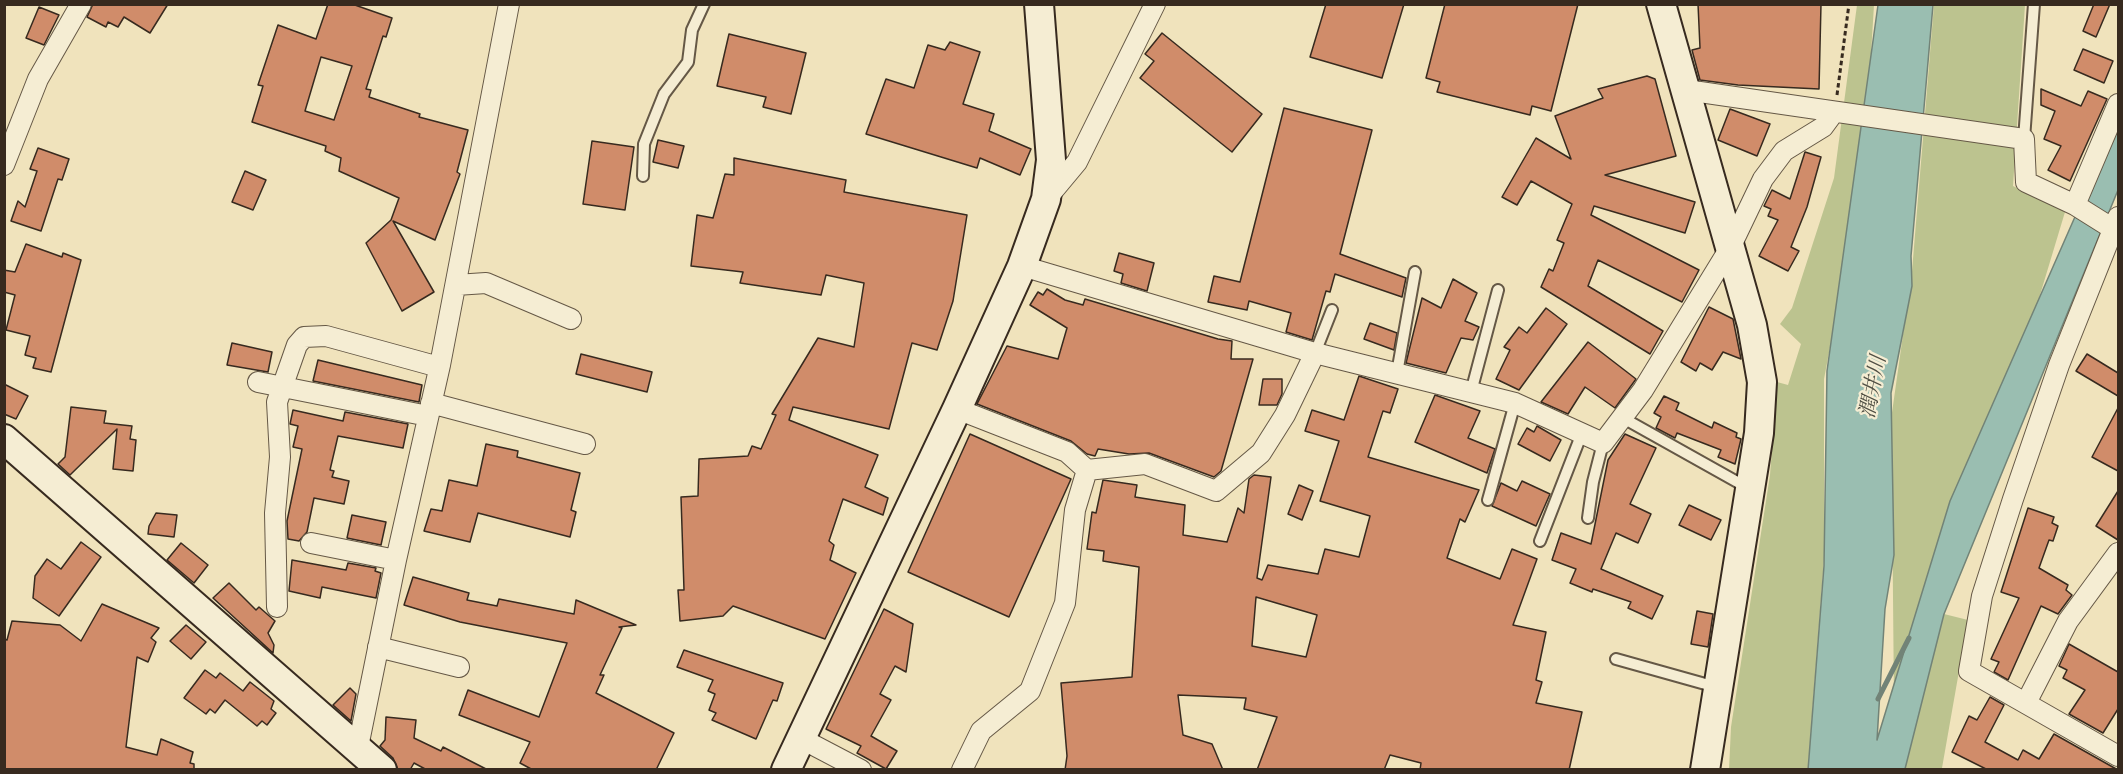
<!DOCTYPE html>
<html>
<head>
<meta charset="utf-8">
<style>
  body { margin:0 }
  #map { position:relative; width:2123px; height:774px; overflow:hidden; background:#f0e3bc; font-family:"Gentium Book Plus",serif }
  canvas { display:block }
  .frame { position:absolute; inset:0; border:6px solid #372a1f; pointer-events:none }
</style>
</head>
<body>
<div id="map">
<canvas width="2123" height="774"></canvas>
<div class="frame"></div>
</div>
<script>
const c = document.querySelector('canvas').getContext('2d');
c.lineJoin = 'round';
function paint(path, color) {
  c.fillStyle = color;
  c.fill(path, 'evenodd');
}
function trace(path, color, width, dash) {
  c.strokeStyle = color;
  c.lineWidth = width;
  c.lineCap = dash ? 'butt' : 'round';
  c.setLineDash(dash || []);
  c.stroke(path);
}
function label(font, color, halo, rows, align = 'center') {
  c.font = font + ' "Gentium Book Plus","Noto Serif JP",serif';
  c.lineWidth = 4.5;
  c.setLineDash([]);
  c.textBaseline = 'middle';
  c.strokeStyle = halo;
  c.fillStyle = color;
  for (const [text, x, y, turn = 0] of rows) {
    c.save();
    c.translate(x, y);
    c.rotate((+turn || 0) * Math.PI / 180);
    c.textAlign = isNaN(turn) ? turn : align;
    if (halo) c.strokeText(text, 0, 0);
    c.fillText(text, 0, 0);
    c.restore();
  }
}
const green = new Path2D(`
  M1857,5H1874L1864,167L1824,379V559L1808,769L1729,770L1731,727L1770,475L1777,382L1788,385L1801,344L1780,324L1792,308L1834,178Z
  M1934,5H2025L2013,186L2065,212L2027,338L1894,703L1892,490L1887,448L1912,271Z
  M1944,614L1968,620L1942,768L1946,769L1903,770Z`);
const water = new Path2D(`
  M1878,5H1933L1911,256L1912,286L1891,393L1894,555L1885,609L1877,740L1950,501L2118,119V190L1944,614L1905,769L1808,770L1824,566L1827,371Z`);
const stream = new Path2D(`
  M1878,699L1909,638`);
const building = new Path2D(`
  M93,4H168L150,33L124,17L118,27L108,22L106,27L87,17Z
  M328,4H352L392,18L386,37L383,36L366,89L371,90L369,97L420,114L419,117L468,130L457,172L460,174L435,240L393,221L434,292L402,311L366,243L391,220L399,198L339,171L341,158L325,151L326,146L252,122L263,86L258,85L278,25L316,39ZM321,57L352,66L334,120L305,111Z
  M1326,4H1404L1382,78L1310,57Z
  M1445,4H1578L1551,111L1532,106L1530,115L1437,92L1440,82L1426,78Z
  M1698,4H1821L1819,89L1738,85L1700,80L1692,50L1700,48Z
  M2094,4H2110L2096,37L2083,31Z
  M39,7L59,15L44,45L26,38Z
  M1162,33L1262,114L1232,152L1140,78L1154,61L1145,54Z
  M729,34L806,53L791,114L763,107L766,97L717,86Z
  M950,42L980,52L963,104L994,114L989,131L1031,149L1020,175L980,158L977,168L866,134L886,79L914,88L928,45L945,50Z
  M2083,49L2113,61L2104,83L2074,70Z
  M1647,76L1655,79L1676,156L1605,175L1695,202L1685,233L1594,206L1591,215L1699,270L1682,302L1598,260L1588,286L1663,331L1650,354L1541,287L1549,269L1553,271L1564,243L1557,240L1572,204L1531,181L1517,205L1502,197L1536,138L1571,159L1555,116L1603,98L1598,89Z
  M2041,89L2081,106L2088,91L2107,99L2070,181L2048,170L2061,146L2044,139L2055,111L2041,105Z
  M1284,108L1372,130L1340,254L1406,278L1402,297L1335,274L1330,292L1326,291L1312,340L1286,332L1291,313L1249,301L1247,310L1208,302L1214,276L1240,282Z
  M1730,109L1770,124L1757,156L1718,140Z
  M658,140L684,146L678,168L653,162Z
  M592,141L634,147L625,210L583,204Z
  M38,148L69,159L62,180L58,179L41,231L11,221L18,201L25,207L37,171L30,169Z
  M1805,152L1821,157L1807,207L1791,247L1799,251L1788,271L1759,256L1778,220L1768,216L1771,209L1764,206L1772,190L1790,199Z
  M734,158L846,180L844,192L967,215L953,301L937,350L912,343L889,429L793,407L789,420L878,455L865,487L888,498L883,515L843,499L829,541L834,545L830,560L856,573L825,639L733,606L723,616L680,621L678,590H684L681,497L698,496L699,459L748,456L752,446L761,449L776,415L772,414L818,338L854,347L864,283L826,275L821,295L740,283L743,272L691,266L697,215L713,218L725,174L734,175Z
  M245,171L266,180L253,210L232,202Z
  M26,244L62,257L63,253L81,260L51,372L33,368L36,358L25,355L30,336L6,330L15,295L4,292V270L15,272Z
  M1119,253L1154,263L1147,291L1121,283L1123,274L1114,271Z
  M1453,279L1477,293L1465,321L1479,327L1473,340L1461,338L1446,373L1406,363L1422,298L1441,308Z
  M1047,289L1065,300L1083,305L1085,299L1218,339L1232,341L1231,359H1253L1221,471L1214,477L1149,453L1129,454L1098,449L1095,456L1087,454L1071,441L977,404L1007,346L1058,359L1067,328L1030,305L1038,292L1043,295Z
  M1709,307L1733,319L1741,359L1723,352L1712,370L1700,363L1696,371L1681,362Z
  M1546,308L1567,324L1519,390L1496,379L1510,350L1504,347L1519,327L1527,333Z
  M1370,323L1397,333L1394,350L1364,339Z
  M1588,342L1636,379L1615,408L1585,387L1568,414L1541,402Z
  M232,343L272,352L268,372L227,365Z
  M581,354L652,372L647,392L576,374Z
  M2087,354L2118,373V396L2076,371Z
  M318,360L422,385L419,402L313,381Z
  M1359,376L1398,389L1390,413L1383,411L1368,457L1479,490L1465,522L1460,519L1447,558L1500,579L1512,549L1537,559L1513,625L1546,632L1536,680L1542,682L1536,703L1582,712L1569,770H1420L1421,763L1390,755L1384,770H1257L1277,717L1244,709L1246,698L1178,695L1183,735L1212,744L1223,770H1065L1067,756L1061,683L1132,677L1139,567L1103,561L1104,551L1087,549L1092,512L1096,513L1103,480L1137,485L1135,497L1185,505L1183,535L1227,542L1238,508L1244,513L1249,479L1254,475L1271,477L1257,578L1262,580L1268,565L1318,574L1325,549L1359,557L1370,516L1320,501L1339,441L1305,431L1312,410L1344,420ZM1256,597L1317,615L1306,657L1252,646Z
  M1263,379H1282V394L1277,405H1259Z
  M4,384L28,396L16,419L4,414Z
  M1435,395L1480,411L1468,438L1495,449L1487,473L1415,442Z
  M1664,396L1679,403L1676,410L1712,428L1714,422L1737,433L1736,437L1741,439L1735,464L1718,457L1721,450L1677,433L1675,438L1656,428L1661,417L1654,413Z
  M71,407L106,411L104,423L132,426L130,439L136,440L133,471L113,469L117,429L70,475L58,464L65,457Z
  M2118,408V471L2092,457Z
  M293,410L343,421L345,412L408,424L403,448L338,436L330,470L334,471L332,477L349,481L344,504L314,498L307,532L299,541L288,539L287,521L302,449L293,447L298,426L290,424Z
  M1537,426L1561,440L1550,461L1518,444L1527,428L1534,432Z
  M970,434L1071,479L1009,617L908,572Z
  M1625,434L1656,448L1630,504L1651,514L1638,543L1616,533L1601,569L1663,596L1652,619L1628,608L1631,602L1593,589L1592,592L1570,583L1576,569L1552,560L1561,533L1591,544L1608,460Z
  M486,444L518,451L517,457L580,473L571,510L576,512L570,537L478,513L470,542L424,531L431,509L442,511L449,480L477,486Z
  M1522,481L1550,494L1536,526L1492,506L1501,483L1517,491Z
  M1299,485L1313,491L1302,520L1288,514Z
  M2118,491V540L2096,526Z
  M1689,505L1721,520L1711,540L1679,525Z
  M2028,508L2054,517L2052,523L2058,526L2053,541L2049,540L2039,568L2068,585L2066,590L2072,595L2058,614L2041,606L2008,680L1994,672L1999,662L1991,659L2019,598L2001,592Z
  M156,513L177,515L174,537L148,534L149,526Z
  M352,515L386,522L381,545L347,538Z
  M81,542L101,557L59,616L33,598L35,576L47,559L61,569Z
  M181,543L208,565L194,583L167,560Z
  M292,560L346,570L348,563L376,568L375,571L381,573L376,598L322,587L320,598L289,591Z
  M413,577L469,593L467,600L497,606L499,599L574,614L576,600L636,625L619,627L622,628L600,675H604L596,693L674,733L656,770H533L520,763L530,742L459,715L468,690L539,717L567,643L460,622L404,605Z
  M229,583L256,610L259,607L275,621L268,633L274,645L273,653L213,598Z
  M102,604L159,628L151,638L156,642L148,662L137,657L126,747L157,755L161,739L193,752L190,763L194,764V770H4V639L7,640L12,621L60,625L81,641Z
  M884,609L913,624L906,672L895,666L880,694L891,700L871,736L897,751L886,769L857,753L861,746L826,729Z
  M1697,611L1713,614L1708,647L1691,644Z
  M186,625L206,642L191,659L170,641Z
  M2069,644L2118,672V709L2103,733L2069,714L2085,690L2063,678L2067,670L2059,666Z
  M684,650L783,683L777,701L773,700L756,739L712,720L716,713L709,710L715,694L708,691L713,680L677,667Z
  M205,670L216,678L220,673L243,691L250,682L274,701L271,709L276,713L267,725L262,721L257,726L225,700L215,713L210,709L206,714L184,698Z
  M350,688L356,694L351,721L333,705Z
  M1990,697L2004,705L1985,742L2018,760L2023,750L2039,759L2054,734L2118,770H1988L1952,752L1969,716L1977,720Z
  M386,717L416,720L414,738L441,751L443,747L488,770H427L414,763L410,770H398L393,758L380,746L385,740Z`);
const path = new Path2D(`
  M1837,95L1849,4`);
const lane = new Path2D(`
  M2024,139L2034,4
  M643,176L644,144L664,94L688,62L692,30L704,4
  M1315,353L1332,310
  M1397,373L1415,272
  M1471,392L1498,290
  M1623,418L1748,488
  M1488,500L1515,403
  M1588,518L1593,482L1603,443
  M1540,541L1582,433
  M1616,659L1716,687`);
const street = new Path2D(`
  M1686,90L2024,139L2026,182L2075,205L2118,232
  M4,165L38,79L81,4
  M1047,198L1077,162L1155,4
  M2075,205L2118,104
  M2118,217L2059,365L2013,499L1982,596L1969,671L2118,756
  M1022,266L1315,353L1515,403L1603,443L1643,390L1730,248L1763,179L1784,151L1823,127L1834,112
  M456,285L486,283L571,319
  M258,382L428,416
  M431,403L585,444
  M957,409L1067,452L1087,470L1145,464L1216,491L1261,453L1285,415L1315,353
  M311,543L396,560
  M277,607L275,513L280,457L277,402L297,345L304,337L326,336L439,367
  M378,647L459,667
  M2026,703L2068,621L2118,553
  M800,738L861,770
  M358,747L396,560L440,365L509,4
  M962,770L981,731L1030,691L1065,603L1075,510L1087,470`);
const secondary = new Path2D(`
  M1661,4L1752,325L1762,382L1759,433L1705,770
  M4,439L382,770
  M786,770L957,409L1022,266L1046,199L1051,160L1039,4`);
const waterNames = [
  ["潤井川",1874,387,-79]
];
paint(green, '#bcc38f');
paint(water, '#9abeb1');
trace(water, '#728377', 1.5);
trace(stream, '#728377', 5);
paint(building, '#d08c6a');
trace(building, '#372a1f', 1.5);
trace(lane, '#655846', 14);
trace(street, '#655846', 22);
trace(secondary, '#372a1f', 32);
trace(path, '#372a1f', 3, [4.5, 3]);
trace(lane, '#f5edd3', 10);
trace(street, '#f5edd3', 20);
trace(secondary, '#f5edd3', 28);
label('italic 21px', '#504f44', '#f5edd3', waterNames);
</script>
</body>
</html>
